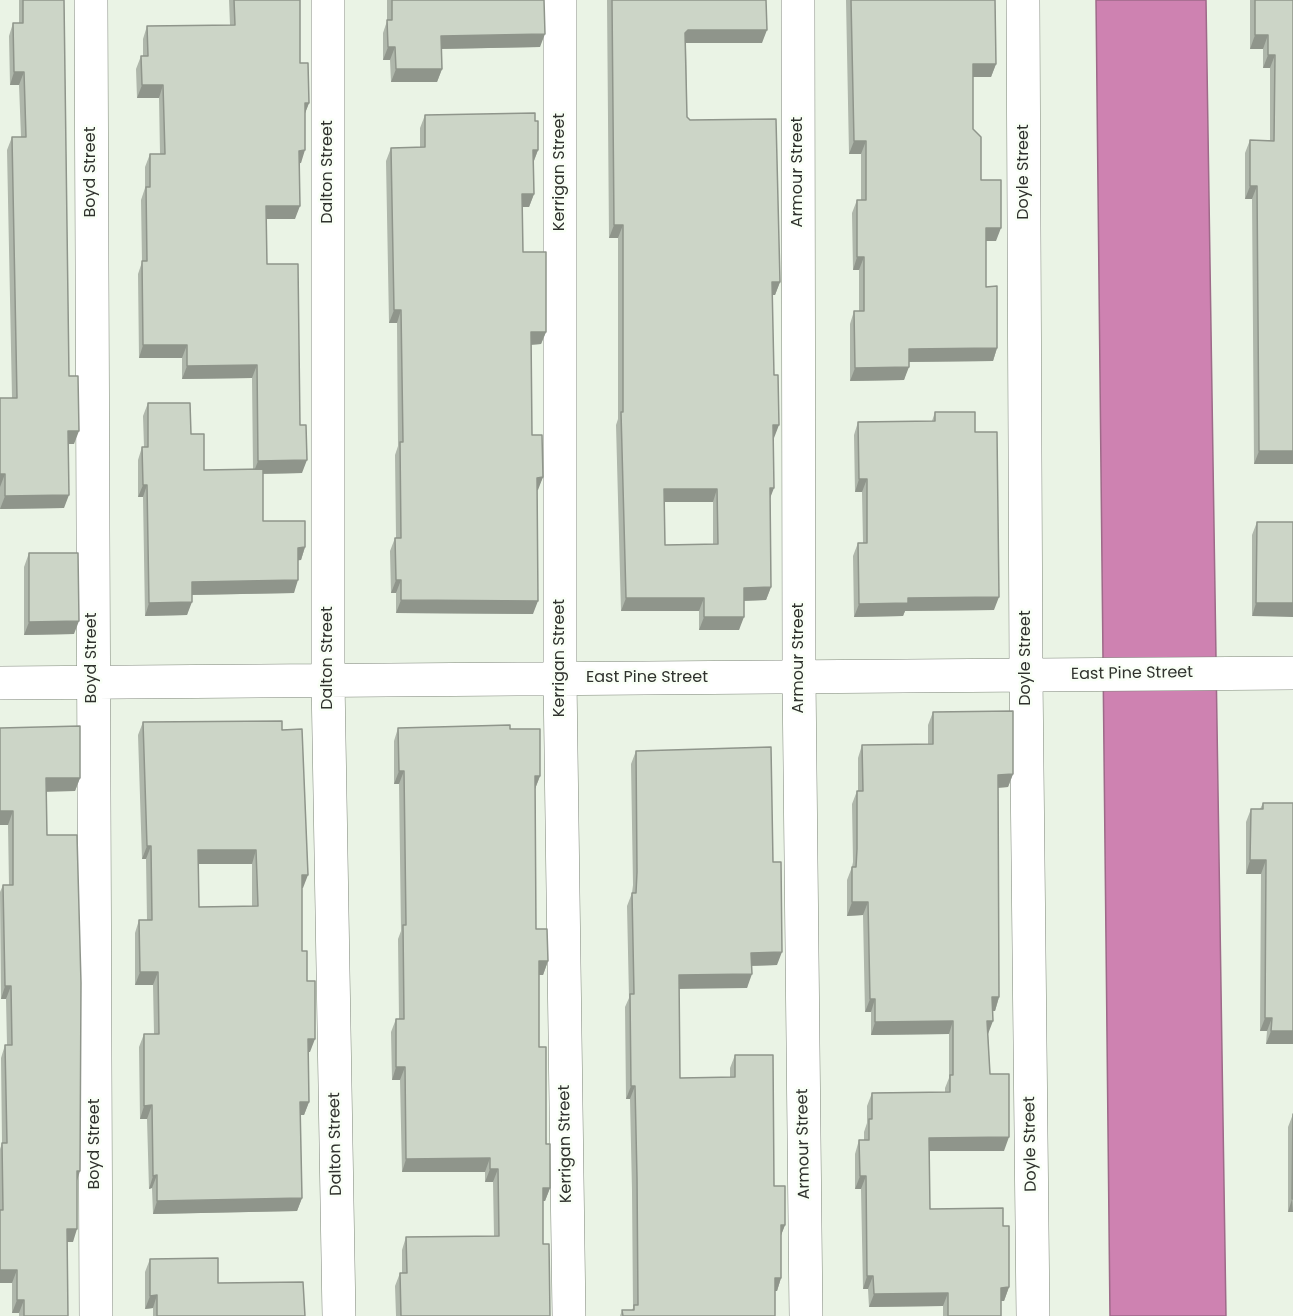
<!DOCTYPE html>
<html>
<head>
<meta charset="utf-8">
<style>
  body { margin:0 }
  canvas { display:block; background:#eaf3e5 }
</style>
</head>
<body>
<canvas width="1293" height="1316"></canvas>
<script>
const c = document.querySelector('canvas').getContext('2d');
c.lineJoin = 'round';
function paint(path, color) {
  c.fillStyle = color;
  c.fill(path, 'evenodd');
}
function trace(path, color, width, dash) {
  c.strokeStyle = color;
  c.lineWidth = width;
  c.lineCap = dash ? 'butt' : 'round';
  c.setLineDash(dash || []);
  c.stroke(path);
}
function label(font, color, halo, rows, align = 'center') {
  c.font = font + ' Poppins,sans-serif';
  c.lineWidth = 5;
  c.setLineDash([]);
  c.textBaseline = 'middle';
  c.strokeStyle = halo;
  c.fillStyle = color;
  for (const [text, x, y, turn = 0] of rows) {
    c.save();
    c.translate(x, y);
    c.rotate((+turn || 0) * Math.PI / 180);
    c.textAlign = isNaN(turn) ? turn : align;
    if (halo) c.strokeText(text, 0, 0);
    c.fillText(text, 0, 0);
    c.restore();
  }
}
const water = new Path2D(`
  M1096,0H1206L1226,1316H1110Z`);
const street = new Path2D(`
  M91,0L96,1316
  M328,0V680L339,1316
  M560,0V679L569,1316
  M798,0L799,677L806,1316
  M1023,0L1026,675L1033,1316
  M0,683L1293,673`);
const wall = new Path2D(`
  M19,0H64L69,376L74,444H68L64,508L0,509V398H12L7,150L12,137H21L19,85H10L9,36L13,23H19Z
  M229,0H300V63L309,103L305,113L301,163H299L295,219H266L267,264L300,425L302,473L263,474V521L305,547L301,560H298L294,593L192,595L187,615L145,616L143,497H138V460L142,447H144L143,416L148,403L191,434L204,470L253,469L252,378L182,379V358H139L138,274L142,262L141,200L145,188V167L150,154H160L159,98H137L136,69L141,56H143V39L147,26L230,25Z
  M387,0H544L540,47L441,49L442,69L437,82H391L390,60H383V33L387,21Z
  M607,0H766L762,43H686L687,117L780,282L775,295H772L774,438L770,500L771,587L766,600L744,601L739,630H699V611H621L616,425L618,419V238H609ZM664,502H713V544L665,545Z
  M846,0H995L996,64L991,77H973V129L981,180L996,241H986V287L997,348L993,361L909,362L904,380L850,381V324L854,311H859V270H853L852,213L857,200H861V154H849Z
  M1250,0H1293V464H1254L1252,199H1245V153L1250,140H1270V68H1263V49H1250Z
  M425,115L535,121L538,150L534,161V194L529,207H522L523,252L546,332L541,344L531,345L532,435L543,477L537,490L533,614L396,613V593H391L390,551L395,538H396L395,455L398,446L397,323H389L386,161L391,148L420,147V128Z
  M935,412L975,432L994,610L905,611L903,616L854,617L853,556L858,543H863L862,492H855L854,435L858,422L932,421Z
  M1257,522H1293L1252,616V535Z
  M29,553L74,634L24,635V567Z
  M933,712L1013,774L1008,787L998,788L999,997L995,1011H992L988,1034L990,1074L1004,1151H930V1209L1003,1226L1009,1287L1004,1301H1001V1316H943V1306L869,1307L868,1289H863L861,1189H855V1154L859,1140H864V1132L867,1123V1106L872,1093L945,1092V1088L949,1078V1034L871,1035V1012H865L863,915L847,916V880L852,867L853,862L852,804L857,791H858V758L862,745L928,744V725Z
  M143,722L282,730L303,888H302V951L307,981L310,1052H308L309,1102L304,1115H300L302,1198L297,1211L153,1214L152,1188L149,1189L147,1119H140L139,1047L144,1034H154L153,985H135V933L139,920H147L146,859H142L138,735ZM199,864H252V906L199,907Z
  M0,728L80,778L75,791H46L47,835L77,1181L73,1242H67L68,1316H19V1313H12V1283H0V1149L2,1143L1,1058L5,1045H7L6,999H1L0,892L3,885H9L8,825H0Z
  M398,728L510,729L540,776L535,789L536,929L548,961L543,975H539V1047L550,1188L545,1201H543V1244L550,1316H396L395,1286L400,1273H402V1250L406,1237L494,1236L493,1182H485V1172H402L400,1080H392L391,1032L396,1019H399L398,939L401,931L399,784H394V741Z
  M636,751L773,862L777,965L752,966L747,988H679L680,1078L730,1077V1068L735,1055L774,1186L785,1225L781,1235V1278L777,1291H775V1316H620L622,1310H632L633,1308L632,1191L630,1099H626L625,1007L629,998L627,906L632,893L633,885L631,764Z
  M1263,803L1293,1044H1266L1267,1031H1260L1261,874H1246V822L1251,809H1260Z
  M1293,1114V1212H1288V1127Z
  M150,1259L218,1283L305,1316H153V1308L145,1309V1272Z`);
const shadedWall = new Path2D(`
  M688,30H767L762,43H683L685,33Z
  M545,34L540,47L436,49L441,36Z
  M1255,35H1268L1263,49H1250Z
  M388,47H395L390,60H383Z
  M1268,55H1275L1270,68H1263Z
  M973,64H996L991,77H968Z
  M396,69H442L437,82H391Z
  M14,72H24L19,85H10Z
  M142,85H163L159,98H137Z
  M305,103H309L304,116Z
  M854,141H866L861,154H849Z
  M305,150L301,163L294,164L299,151Z
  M533,150H538L533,163Z
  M1250,186H1257L1252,199H1245Z
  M522,194H534L529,207H517Z
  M266,206H300L295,219H261Z
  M614,225H623L618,238H609Z
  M986,228H1001L996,241H981Z
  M857,257H864L859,270H853Z
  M772,282H780L775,295H767Z
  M394,310H401L397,323H389Z
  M531,332H546L541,344L526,345Z
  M143,345H187L182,358H139Z
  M997,348L993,361L904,362L909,349Z
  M257,365L252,378L182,379L187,366Z
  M909,367L904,380L850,381L855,368Z
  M773,425H779L774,438Z
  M68,431H79L74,444H63Z
  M1259,451H1293V464H1254Z
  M307,460L302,473L253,474L258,461Z
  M0,474H5L0,487Z
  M543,477L538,490L532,491L537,478Z
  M859,479H867L862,492H855Z
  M143,485H147L143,497H138Z
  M770,488H774L769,501Z
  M664,489H717L713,502H659Z
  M69,495L64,508L0,509L5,496Z
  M305,547L301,560L293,561L298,548Z
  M298,580L294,593L187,595L192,582Z
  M396,580H401L396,593H391Z
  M771,587L766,600L739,601L744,588Z
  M999,597L994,610L905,611L903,616L854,617L859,604L908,598Z
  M626,598H704L699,611H621Z
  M401,600L538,601L533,614L396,613Z
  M192,602L187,615L145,616L149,603Z
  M1256,603H1293V617L1252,616Z
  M704,617H744L739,630H699Z
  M79,621L74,634L24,635L29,622Z
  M399,771H404L399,784H394Z
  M1013,774L1008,787L993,788L998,775Z
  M535,776H540L535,789H530Z
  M46,778H80L75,791L41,792Z
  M0,811H13L8,825H0Z
  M147,846H151L146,859H142Z
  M198,850H256L252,864H194Z
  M1250,860H1266L1261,874H1246Z
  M302,875H308L303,888H297Z
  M852,902H868L863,915L847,916Z
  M782,952L777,965L746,966L751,953Z
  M539,961H548L543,975H534Z
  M140,972H158L153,985H135Z
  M752,974L747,988L674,989L679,975Z
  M5,986H11L6,999H1Z
  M992,997H999L995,1011H987Z
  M870,999H875L871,1012H865Z
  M1265,1018H1272L1267,1031H1260Z
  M953,1021L949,1034L871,1035L875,1022Z
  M987,1021H993L988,1034Z
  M1271,1031H1293V1044H1266Z
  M308,1039H315L310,1052H303Z
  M396,1067H405L400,1080H392Z
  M631,1086H635L630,1099H626Z
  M300,1102H309L304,1115H295Z
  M152,1105L147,1119H140L144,1106Z
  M1009,1137L1004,1151H925L929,1138Z
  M490,1158L485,1172H402L406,1159Z
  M490,1169H498L493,1182H485Z
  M77,1171H80L76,1184Z
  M157,1175L152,1188L149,1189L153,1176Z
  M860,1176H866L861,1189H855Z
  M543,1188H550L545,1201H538Z
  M302,1198L297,1211L153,1214L157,1201Z
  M1292,1199L1293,1212H1288Z
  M781,1225H785L780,1238Z
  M67,1229H77L73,1242H62Z
  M0,1270H17L12,1283H0Z
  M867,1276H873L868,1289H863Z
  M775,1278H781L777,1291H770Z
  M1009,1287L1004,1301H996L1001,1288Z
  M948,1293L943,1306L869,1307L874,1294Z
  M157,1295L153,1308L145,1309L150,1296Z
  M17,1300H24L19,1313H12Z`);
const building = new Path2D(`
  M23,0H64L69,376H78L79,431H68L69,495L5,496V474H0V398H17L12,137H26L24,72H14L13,23H23Z
  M234,0H300V63H308L309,103H305V150L299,151L300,206H266L267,264H298L300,425H306L307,460L258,461L257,365L187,366V345H143L142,261H147L146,187H150V154H165L163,85H142L141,56H148L147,26L235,25Z
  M392,0H544L545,34L441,36L442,69H396L395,47H388L387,20H392Z
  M612,0H766L767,30H688L685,33L687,117L690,120L776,119L780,282H772L774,375H778L779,425H773L774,488H770L771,587L744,588V617H704V598H626L621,412H623V225H614ZM664,489H717L718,544L665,545Z
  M851,0H995L996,64H973V129L981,137V180H1001V228H986V287L997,286V348L909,349V367L855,368L854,311H864V257H857V200H866V141H854Z
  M1255,0H1293V451H1259L1257,186H1250V140L1274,141L1275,55H1268V35H1255Z
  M535,113V121H538V150H533L534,194H522L523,252H546V332H531L532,435H542L543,477L537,478L538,601L401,600V580H396L395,538H401L400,442H403L401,310H394L391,148L425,147V115Z
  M148,403H190L191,434H204V470L263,469V521H305V547L298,548V580L192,582V602L149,603L147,485H143L142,447H148Z
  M935,412H975V432H997L999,597L908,598V603L859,604L858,543H867V479H859L858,422L935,421Z
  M1257,522H1293V603H1256Z
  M29,553H78L79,621L29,622Z
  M1013,711V774L998,775L999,997H992L993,1021H987L990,1074H1009V1137L929,1138L930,1209L1003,1208V1226H1009V1287L1001,1288V1316H948V1293L874,1294L873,1276H867L866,1176H860L859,1140H869V1119H872V1093L950,1092V1075H953V1021L875,1022V999H870L868,902H852V867H856L857,849V791H863L862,745L933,744V712Z
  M282,721V730L302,729L308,875H302V951H307V981H315V1039H308L309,1102H300L302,1198L157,1201V1175L153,1176L152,1105L144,1106V1034H159L158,972H140L139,920H152L151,846H147L143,722ZM198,850H256L258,906L199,907Z
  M510,725V729H540V776H535L536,929H547L548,961H539V1047H546V1144H550V1188H543V1244H549L550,1316H401L400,1273H407L406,1237L499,1236L498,1169H490V1158L406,1159L405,1067H396V1019H404L403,925H406L404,771H399L398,728Z
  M80,726V778H46L47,835H77L81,983L80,1171H77V1229H67L68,1316H24V1300H17V1270H0V1210H3L2,1143H7L5,1045H12L11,986H5L3,885H13V811H0V728Z
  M771,747L773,862H781L782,952L751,953L752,974L679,975L680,1078L735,1077V1055H773L774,1186H785V1225H781V1278H775V1316H623L622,1310H634V1305H638L637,1178L635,1086H631L630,994H634L632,893H636L637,872L636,751Z
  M1263,803H1293V1031H1271L1272,1018H1265L1266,860H1250L1251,809H1263Z
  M1293,1114V1199H1292Z
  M218,1258V1283L303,1282L305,1316H157V1295L150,1296V1259Z`);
const streetNames = [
  ["Boyd Street",91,172,-90],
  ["Dalton Street",328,172,-90],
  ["Kerrigan Street",560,172,-90],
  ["Armour Street",798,172,-90],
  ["Doyle Street",1024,172,-90],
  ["Boyd Street",92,658,-90],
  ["Dalton Street",328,658,-90],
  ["Kerrigan Street",560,658,-90],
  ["Armour Street",799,658,-90],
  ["Doyle Street",1026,658,-90],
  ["East Pine Street",1132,674,-1],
  ["East Pine Street",647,678],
  ["Boyd Street",95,1144,-90],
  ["Dalton Street",336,1144,-91],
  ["Kerrigan Street",566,1144,-91],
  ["Armour Street",804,1144,-91],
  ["Doyle Street",1031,1144,-91]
];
paint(water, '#ce82b1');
trace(water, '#9e6a89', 1.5);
trace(street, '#7e8679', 34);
trace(street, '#fff', 33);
paint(wall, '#afb7ab');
paint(shadedWall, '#8f958b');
paint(building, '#ccd5c7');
trace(building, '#8f958b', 1.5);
label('16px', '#2f322d', '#f9fff6', streetNames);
</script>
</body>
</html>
